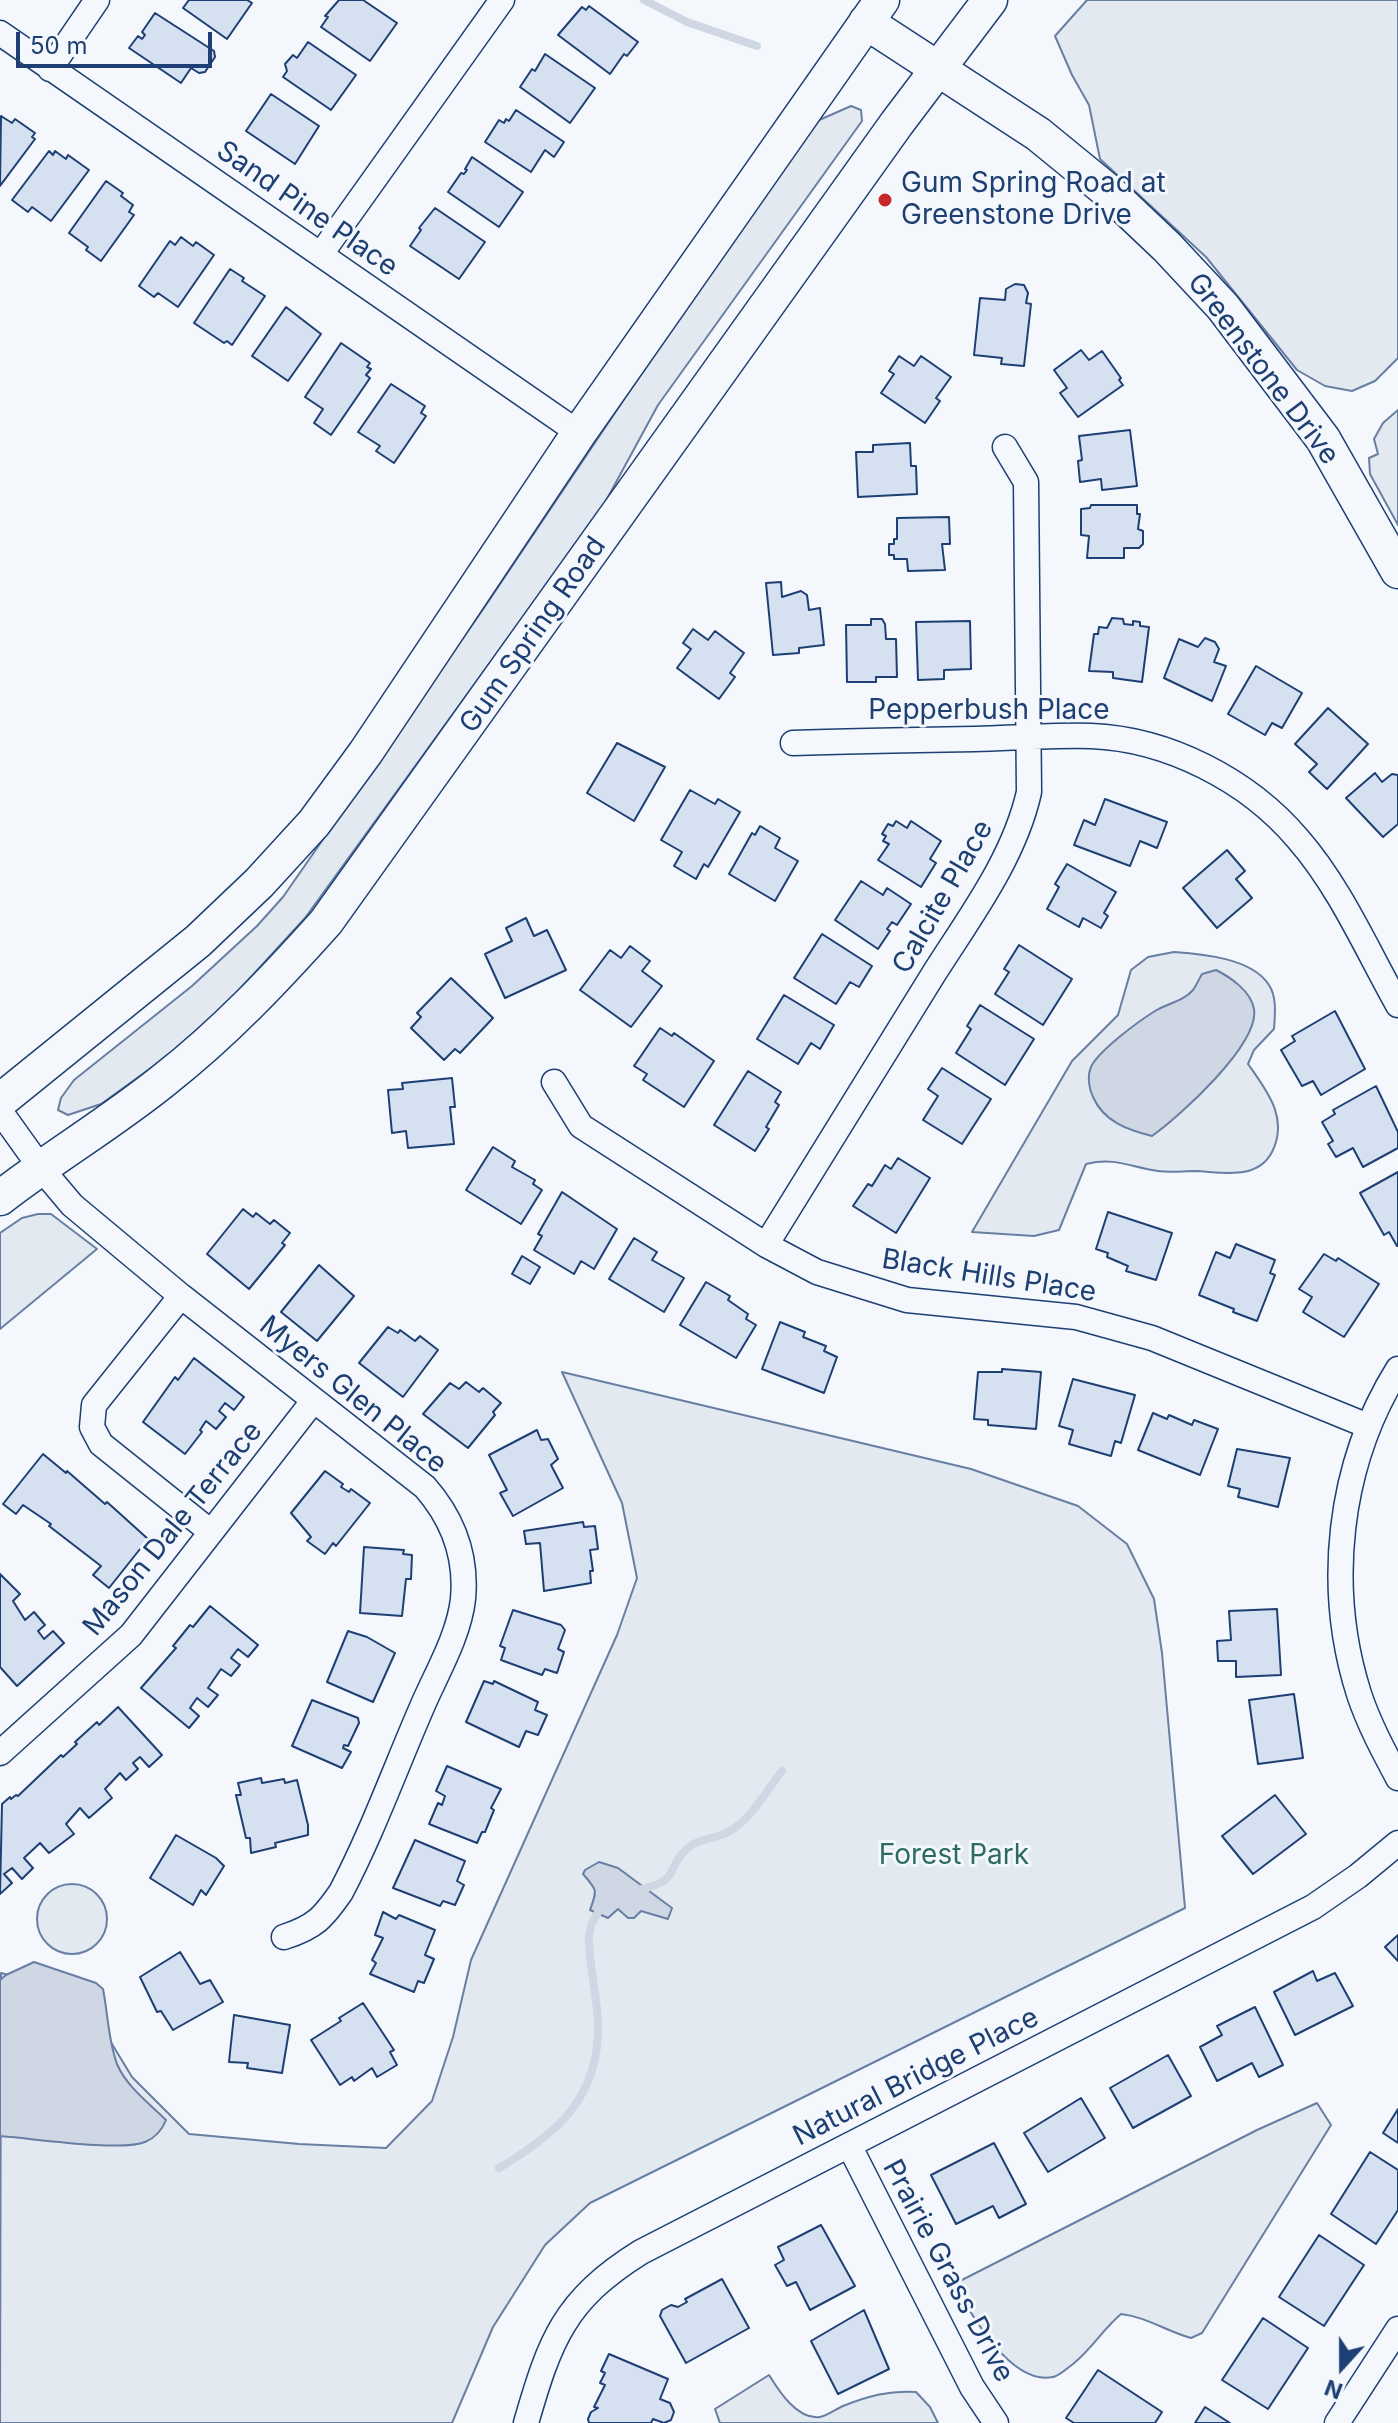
<!DOCTYPE html>
<html>
<head>
<meta charset="utf-8">
<style>
  body { margin:0 }
  #map { position:relative; width:1398px; height:2423px; overflow:hidden; background:#f4f7fb; font-family:Inter,sans-serif }
  canvas { display:block }
  .north { position:absolute; left:1302px; top:2327px; width:80px; height:80px; -webkit-text-stroke:6px #f4f7fb; paint-order:stroke; rotate:201deg; font-size:22px; font-weight:700; line-height:32px; text-align:center; color:#1d3f73 }
  .north::after { content:''; display:block; margin:auto; width:28px; height:36px; background:#1d3f73; clip-path:polygon(50% 0,100% 100%,50% 72%,0 100%) }
  .scale { position:absolute; left:16px; top:32px; width:196px; height:36px; box-sizing:border-box; border:4px solid #1d3f73; border-top:0; padding-left:10px; font-size:24px; line-height:28px; white-space:nowrap; color:#1d3f73; -webkit-text-stroke:6px #f4f7fb; paint-order:stroke }
</style>
</head>
<body>
<div id="map">
<canvas width="1398" height="2423"></canvas>
<div class="north">N</div>
<div class="scale">50 m</div>
</div>
<script>
const c = document.querySelector('canvas').getContext('2d');
c.lineJoin = 'round';
function paint(path, color) {
  c.fillStyle = color;
  c.fill(path, 'evenodd');
}
function trace(path, color, width, dash) {
  c.strokeStyle = color;
  c.lineWidth = width;
  c.lineCap = dash ? 'butt' : 'round';
  c.setLineDash(dash || []);
  c.stroke(path);
}
function label(font, color, halo, rows, align = 'center') {
  c.font = font + ' Inter,sans-serif';
  c.lineWidth = 6;
  c.setLineDash([]);
  c.textBaseline = 'middle';
  c.strokeStyle = halo;
  c.fillStyle = color;
  for (const [text, x, y, turn = 0] of rows) {
    c.save();
    c.translate(x, y);
    c.rotate((+turn || 0) * Math.PI / 180);
    c.textAlign = isNaN(turn) ? turn : align;
    if (halo) c.strokeText(text, 0, 0);
    c.fillText(text, 0, 0);
    c.restore();
  }
}
const green = new Path2D(`
  M1087,0H1398V358L1375,381L1352,391L1325,386L1297,370L1206,257L1100,159L1089,105L1072,75L1055,36Z
  M851,106L861,110L862,121L658,405L602,508L305,918L228,1002L169,1055L101,1104L68,1115L58,1110L61,1098L74,1080L192,986L257,926L283,897L486,605L627,395L817,121Z
  M1398,410V525L1370,474L1369,458L1378,454L1374,439L1383,423Z
  M1174,952C1202,954 1252,958 1269,985C1277,997 1275,1015 1274,1029L1254,1050L1248,1064C1267,1091 1289,1118 1272,1152C1257,1181 1221,1172 1195,1171C1183,1171 1170,1173 1158,1171C1130,1167 1116,1157 1086,1164L1059,1230L1034,1236L972,1232L1072,1061L1118,1015L1131,970L1148,957Z
  M38,1214H51L97,1249L0,1329V1233L22,1218Z
  M562,1372L971,1469L1078,1506L1127,1544L1154,1599L1162,1653L1185,1908L590,2203L545,2245L493,2327L452,2423H0L1,1973L81,1993L132,2077L189,2134L299,2144L386,2148L432,2101L453,2037L471,1960L617,1635L637,1578L622,1503Z
  M37 1919a35 35 0 1 1 70 0a35 35 0 1 1-70 0Z
  M1317,2103L1331,2125L1202,2333L1191,2338C1166,2331 1147,2317 1121,2314C1102,2330 1089,2353 1069,2367C1065,2370 1058,2376 1053,2377C1011,2386 971,2314 954,2284L1257,2130Z
  M769,2375C779,2391 797,2420 820,2417C827,2416 836,2409 843,2406C868,2396 890,2390 916,2392L930,2407L938,2423H720L715,2409Z`);
const water = new Path2D(`
  M1216,970C1230,977 1251,991 1254,1009C1260,1044 1179,1117 1152,1136C1128,1130 1104,1122 1093,1097C1089,1089 1087,1076 1091,1067C1098,1051 1139,1021 1155,1011C1166,1004 1184,1001 1193,990C1196,986 1199,979 1202,974Z
  M599,1862L618,1868L672,1908L668,1919L641,1911L634,1918H628L618,1909L608,1918L590,1910C597,1890 598,1891 583,1874L585,1870Z
  M34,1962L96,1983L103,1989C108,2014 108,2040 117,2064C126,2086 149,2103 166,2120C162,2130 155,2138 145,2142C122,2152 29,2138 0,2136V1980L6,1975Z`);
const stream = new Path2D(`
  M644,0L687,22L757,46
  M638,1890C684,1880 663,1869 688,1848C698,1838 716,1839 728,1832C751,1820 766,1791 782,1771
  M499,2168C558,2133 600,2097 598,2023C597,1994 589,1966 589,1937L591,1925L601,1907`);
const building = new Path2D(`
  M189,0H247L252,3L227,39L183,8Z
  M339,0H363L397,23L370,61L321,27L328,17L325,16Z
  M589,6L638,42L627,56L624,54L610,74L558,35L582,7L586,10Z
  M155,13L214,51L215,57L205,72L199,73L191,68L181,83L129,48L138,36L142,39L145,35L142,32Z
  M308,42L356,75L331,110L283,77L287,71L285,64L293,55L297,58Z
  M545,54L595,88L570,123L520,87L532,69L535,71Z
  M271,94L319,126L295,164L246,131Z
  M516,110L564,142L554,157L545,150L531,172L485,142L499,120L504,123L506,119L509,121Z
  M1,116L12,123L15,119L35,133L32,137L35,139L0,186Z
  M49,151L53,155L55,151L66,159L68,155L89,170L51,221L32,207L28,212L12,200Z
  M472,157L523,192L499,227L448,192L461,173L464,174L467,170L465,169Z
  M106,181L123,193L121,196L133,205L129,212L134,215L101,261L86,250L88,247L69,233Z
  M435,208L485,242L459,279L410,246L421,230L419,228Z
  M181,237L193,246L196,242L214,255L178,307L158,293L154,297L139,286L170,241L175,245Z
  M230,269L244,278L242,281L265,296L232,345L227,341L224,343L194,323Z
  M1015,284L1024,285L1028,293L1026,303L1031,304L1024,366L1001,364L1002,358L974,355L980,298L1005,300L1006,289Z
  M286,307L321,334L288,381L252,356Z
  M341,343L370,363L367,367L371,369L366,375L370,378L331,435L314,423L323,409L305,397Z
  M1081,350L1089,360L1102,351L1121,378L1119,380L1123,385L1078,417L1060,393L1067,388L1054,370Z
  M899,356L914,366L921,356L951,377L936,398L940,401L925,423L881,393L894,374L889,371Z
  M391,384L425,406L421,413L426,416L394,463L376,451L380,446L358,432Z
  M1130,430L1137,486L1102,490L1101,479L1080,482L1078,461L1082,460L1079,436Z
  M910,443L911,466H916L917,494L858,497L856,452H873V445Z
  M1091,505H1137V514H1140L1138,529L1143,531V544L1139,548H1124V558H1087L1089,536L1081,535V509L1090,508Z
  M949,517L950,544H942L945,570L908,571L907,559H894V555H889V544H894V539H897V518Z
  M781,582L782,597L801,591L807,595L809,610L820,608L824,645L799,648V653L773,655L766,583Z
  M1112,618L1123,619L1124,624L1133,625V621L1140,622V626L1149,627L1142,682L1113,678V672L1089,671L1094,634H1098L1099,627L1107,628Z
  M871,619H882L885,624L886,639H896L897,677H876V682H847L846,625H871Z
  M970,621L971,669L944,670V679L918,680L916,622Z
  M693,629L708,640L715,631L744,653L730,673L735,677L719,699L677,668L691,649L683,643Z
  M1205,638L1215,642L1219,649L1214,662L1226,666L1212,701L1164,678L1179,639L1198,647Z
  M1256,666L1302,693L1282,728L1272,723L1265,735L1228,714Z
  M1328,708L1368,744L1327,789L1309,772L1317,764L1295,744Z
  M617,743L665,767L634,821L587,793Z
  M1375,773L1382,782L1392,774L1398,775V824L1383,837L1346,798Z
  M690,790L715,804L718,799L740,812L708,867L704,864L696,879L674,866L682,852L661,840Z
  M1105,799L1167,822L1157,848L1140,841L1130,866L1074,845L1084,820L1095,825Z
  M896,821L907,828L911,821L941,841L930,859L936,863L921,887L878,860L889,844L883,841L886,836L882,834L888,824L893,826Z
  M760,826L780,838L775,848L798,861L775,901L729,874L752,833L755,835Z
  M1227,850L1245,871L1236,879L1252,898L1217,928L1183,888Z
  M1067,864L1116,892L1104,913L1108,916L1101,928L1083,918L1079,927L1047,909L1059,887L1055,884Z
  M861,881L883,895L887,888L911,904L897,925L892,922L887,929L890,931L878,949L835,920Z
  M526,918L534,936L547,930L566,970L505,998L485,954L512,941L506,928Z
  M822,934L872,966L859,987L850,982L836,1004L794,978Z
  M1019,945L1072,979L1043,1025L995,994L1009,972L1004,969Z
  M630,946L650,961L642,971L662,986L631,1027L580,990L610,950L621,958Z
  M451,978L493,1018L460,1053L455,1049L444,1060L411,1028L421,1017L417,1013Z
  M784,995L834,1025L820,1049L811,1043L798,1064L757,1039Z
  M980,1005L1034,1039L1005,1085L956,1053L971,1029L967,1026Z
  M1335,1011L1365,1069L1321,1095L1313,1081L1302,1086L1281,1050L1295,1041L1292,1036Z
  M660,1028L672,1036L674,1033L714,1061L684,1107L643,1080L647,1074L634,1066Z
  M942,1068L991,1099L962,1144L923,1120L938,1096L928,1089Z
  M748,1071L781,1092L775,1102L779,1105L766,1127L769,1129L755,1151L714,1125Z
  M452,1078L455,1107H450L454,1144L408,1148L406,1131L392,1133L388,1090L403,1089L402,1083Z
  M1376,1086L1398,1132V1148L1363,1167L1353,1148L1336,1157L1328,1144L1333,1141L1322,1122L1335,1114L1333,1110Z
  M493,1147L515,1161L512,1167L535,1180L533,1184L542,1190L521,1224L466,1190Z
  M898,1158L930,1178L896,1233L853,1206L868,1184L872,1186L885,1165L891,1169Z
  M1398,1172V1246H1397L1389,1232L1384,1235L1360,1193Z
  M562,1192L617,1229L594,1269L581,1261L574,1274L534,1250L542,1236L538,1234Z
  M243,1209L253,1217L256,1213L270,1224L274,1220L290,1233L282,1243L285,1245L249,1289L207,1254Z
  M1108,1212L1172,1233L1156,1280L1126,1271L1128,1266L1107,1257L1108,1253L1096,1249Z
  M634,1238L657,1252L652,1260L684,1278L664,1312L609,1279Z
  M1236,1244L1275,1260L1270,1273L1275,1275L1257,1321L1233,1312L1234,1309L1199,1295L1216,1252L1230,1258Z
  M1324,1254L1336,1261L1338,1258L1379,1284L1344,1337L1303,1312L1312,1297L1299,1289Z
  M522,1256L540,1267L530,1284L512,1274Z
  M319,1265L354,1296L317,1341L281,1312Z
  M706,1282L730,1296L728,1300L748,1314L746,1319L756,1325L736,1358L680,1325Z
  M780,1322L805,1332L803,1337L826,1346L824,1351L837,1357L824,1393L762,1369Z
  M388,1327L398,1333L400,1330L415,1341L420,1336L438,1350L403,1397L359,1363Z
  M194,1358L244,1397L234,1410L225,1403L219,1411L226,1417L216,1429L206,1421L200,1430L202,1432L185,1454L143,1422L175,1377L178,1380Z
  M1002,1369L1041,1372L1036,1429L988,1425V1420L974,1419L978,1372H1002Z
  M1073,1379L1135,1395L1121,1443L1115,1441L1111,1456L1069,1444L1073,1430L1059,1426Z
  M466,1382L479,1392L483,1388L501,1403L493,1412L495,1415L468,1448L423,1414L450,1383L459,1389Z
  M1153,1413L1167,1419L1169,1415L1192,1425L1194,1420L1218,1429L1200,1475L1138,1450Z
  M537,1430L541,1440L548,1439L558,1459L551,1465L563,1488L513,1516L500,1493L507,1490L489,1455Z
  M1237,1449L1290,1458L1278,1507L1238,1497L1240,1489L1228,1486Z
  M43,1454L66,1473L67,1471L105,1504L107,1502L148,1539L109,1588L93,1575L101,1566L49,1526L51,1524L23,1505L16,1514L3,1504Z
  M325,1471L343,1484L341,1487L349,1492L351,1489L370,1503L336,1546L333,1543L325,1554L307,1541L311,1537L291,1513Z
  M583,1522L584,1527L595,1526L598,1549L590,1550L593,1571H590L591,1583L544,1591L540,1543L526,1544L524,1531Z
  M364,1547L404,1550L403,1554L412,1555L411,1579H406L402,1616L360,1613Z
  M0,1574L20,1594L13,1601L25,1620L34,1612L45,1625L38,1631L44,1639L53,1631L64,1643L17,1686L0,1667Z
  M210,1606L258,1645L248,1657L238,1649L231,1658L240,1665L231,1676L221,1669L208,1688L218,1695L208,1707L197,1698L190,1708L199,1716L189,1728L141,1688L176,1648L173,1646L190,1625L193,1627Z
  M1277,1609L1281,1675L1236,1677V1661H1218L1217,1641L1231,1640L1229,1611Z
  M513,1610L561,1625L565,1630L558,1649L564,1652L557,1673L545,1669L542,1675L501,1660L505,1648L500,1646Z
  M348,1631L367,1637L395,1653L373,1702L327,1682Z
  M484,1681L493,1684L494,1681L538,1702L535,1710L547,1715L538,1735L526,1731L519,1747L466,1722Z
  M1294,1694L1303,1758L1258,1764L1249,1700Z
  M312,1700L358,1718L359,1723L348,1746L344,1745L343,1748L351,1752L342,1768L292,1746Z
  M118,1707L162,1755L149,1767L140,1757L133,1763L138,1769L126,1780L120,1773L105,1789L112,1798L89,1818L80,1808L66,1824L74,1834L49,1853L40,1843L24,1858L33,1868L22,1879L12,1868L4,1874L12,1883L0,1894L2,1804L10,1797L11,1799L16,1795L18,1796L61,1755L63,1757L77,1744L75,1742L97,1722L99,1725Z
  M447,1766L501,1789L491,1808L494,1810L485,1832H482L477,1843L429,1824L438,1803L442,1805L445,1796L436,1791Z
  M261,1778L262,1783L284,1779L285,1783L297,1780L308,1825V1835L275,1843L276,1847L251,1853L250,1838H246L236,1795H241L238,1783Z
  M1275,1795L1306,1834L1253,1874L1222,1836Z
  M176,1835L216,1858L224,1866L206,1895L201,1890L193,1905L150,1878Z
  M415,1840L465,1861L457,1881L464,1885L455,1905L443,1901L440,1906L393,1888Z
  M383,1912L396,1919L399,1915L435,1930L425,1955L434,1959L424,1983L418,1981L414,1992L370,1974L376,1963L372,1960L383,1938L375,1935Z
  M1398,1935V1961L1385,1947Z
  M180,1952L200,1984L210,1980L223,2002L173,2030L161,2011L157,2012L140,1977Z
  M1313,1971L1317,1981L1335,1973L1353,2006L1295,2035L1274,1992Z
  M363,2003L394,2050L390,2052L397,2065L377,2077L372,2068L354,2081L352,2077L340,2085L311,2040L341,2021L339,2018Z
  M1255,2007L1283,2065L1259,2077L1252,2063L1217,2081L1200,2047L1222,2035L1217,2026Z
  M234,2015L290,2025L282,2073L247,2068L248,2063L229,2062Z
  M1168,2055L1191,2096L1133,2128L1110,2088Z
  M1081,2098L1105,2138L1048,2172L1024,2133Z
  M1398,2109V2143L1383,2133Z
  M994,2143L1026,2204L999,2218L993,2206L956,2224L931,2175Z
  M1370,2152L1398,2170V2210L1376,2244L1331,2214Z
  M821,2225L855,2286L810,2310L796,2282L787,2286L775,2265L784,2260L778,2247Z
  M1319,2235L1364,2265L1324,2326L1279,2297Z
  M722,2279L749,2328L686,2363L660,2316L662,2310L671,2305L678,2307L687,2302L685,2299Z
  M864,2310L889,2369L838,2394L811,2341Z
  M1263,2318L1308,2348L1268,2409L1222,2380Z
  M609,2354L668,2379L660,2399L670,2403L674,2412L671,2420L664,2423L653,2419L651,2423H589L588,2419L591,2412L598,2408L594,2407L605,2385L600,2383L605,2373L601,2371Z
  M1098,2370L1162,2412L1155,2423H1074L1066,2418Z
  M1205,2407L1230,2423H1195Z`);
const street = new Path2D(`
  M0,33L579,433
  M50,69L97,0
  M321,254L502,0
  M793,743C853,741 914,740 975,739C1013,738 1052,735 1091,736C1168,739 1248,780 1298,839C1340,887 1367,950 1398,1005
  M554,1082L581,1126L766,1245L817,1272L907,1300L1076,1317L1152,1338L1368,1426
  M0,1111L40,1167L72,1205L181,1296L425,1487C453,1519 467,1556 463,1599C459,1636 436,1674 422,1707C395,1769 372,1833 341,1892C323,1918 315,1927 284,1937
  M766,1245C822,1155 878,1065 933,975C969,918 1014,859 1029,792L1026,482L1005,447
  M181,1296L94,1405L92,1427L101,1444L211,1532
  M1398,1369C1338,1465 1325,1587 1359,1694C1369,1724 1383,1750 1398,1778
  M0,1753L131,1635L314,1400
  M849,2145L972,2387L996,2423
  M526,2423C550,2340 564,2300 641,2252L1313,1907L1358,1876L1398,1843
  M1337,2423L1398,2329`);
const secondary = new Path2D(`
  M866,22L1038,134L1109,192L1167,247L1223,307L1323,439L1398,571
  M0,1101L198,941L259,883L314,823L366,752L579,433L882,0
  M0,1198C53,1157 112,1122 164,1080C224,1033 275,979 326,922L897,123L990,0`);
const markers = [
  [885,200,8,"#c62828"]
];
const poiNames = [
  ["Gum Spring Road at",901,184],
  ["Greenstone Drive",901,216]
];
const streetNames = [
  ["Sand Pine Place",307,209,35],
  ["Greenstone Drive",1263,369,53],
  ["Gum Spring Road",533,635,-55],
  ["Pepperbush Place",989,711],
  ["Calcite Place",943,897,-60],
  ["Black Hills Place",989,1276,9],
  ["Myers Glen Place",353,1395,39],
  ["Mason Dale Terrace",173,1529,-51],
  ["Natural Bridge Place",916,2077,-27],
  ["Prairie Grass Drive",948,2271,62]
];
const parkNames = [
  ["Forest Park",954,1856]
];
paint(green, '#e3e9f0');
trace(green, '#687fa3', 2);
paint(water, '#cfd7e4');
trace(water, '#687fa3', 2);
trace(stream, '#cfd7e4', 8);
paint(building, '#d5e0f0');
trace(building, '#1d3f73', 2);
trace(street, '#1d3f73', 27);
trace(secondary, '#1d3f73', 37);
trace(street, '#f4f7fb', 24);
trace(secondary, '#f4f7fb', 34);
for (const [x, y, r, color] of markers) {
  const dot = new Path2D();
  dot.arc(x, y, r, 0, 2 * Math.PI);
  c.fillStyle = color;
  c.fill(dot);
  trace(dot, '#f4f7fb', 3);
}
label('28px', '#1d3f73', '#f4f7fb', poiNames, 'left');
label('28px', '#1d3f73', '#f4f7fb', streetNames);
label('28px', '#2c6c60', '#f4f7fb', parkNames);
</script>
</body>
</html>
